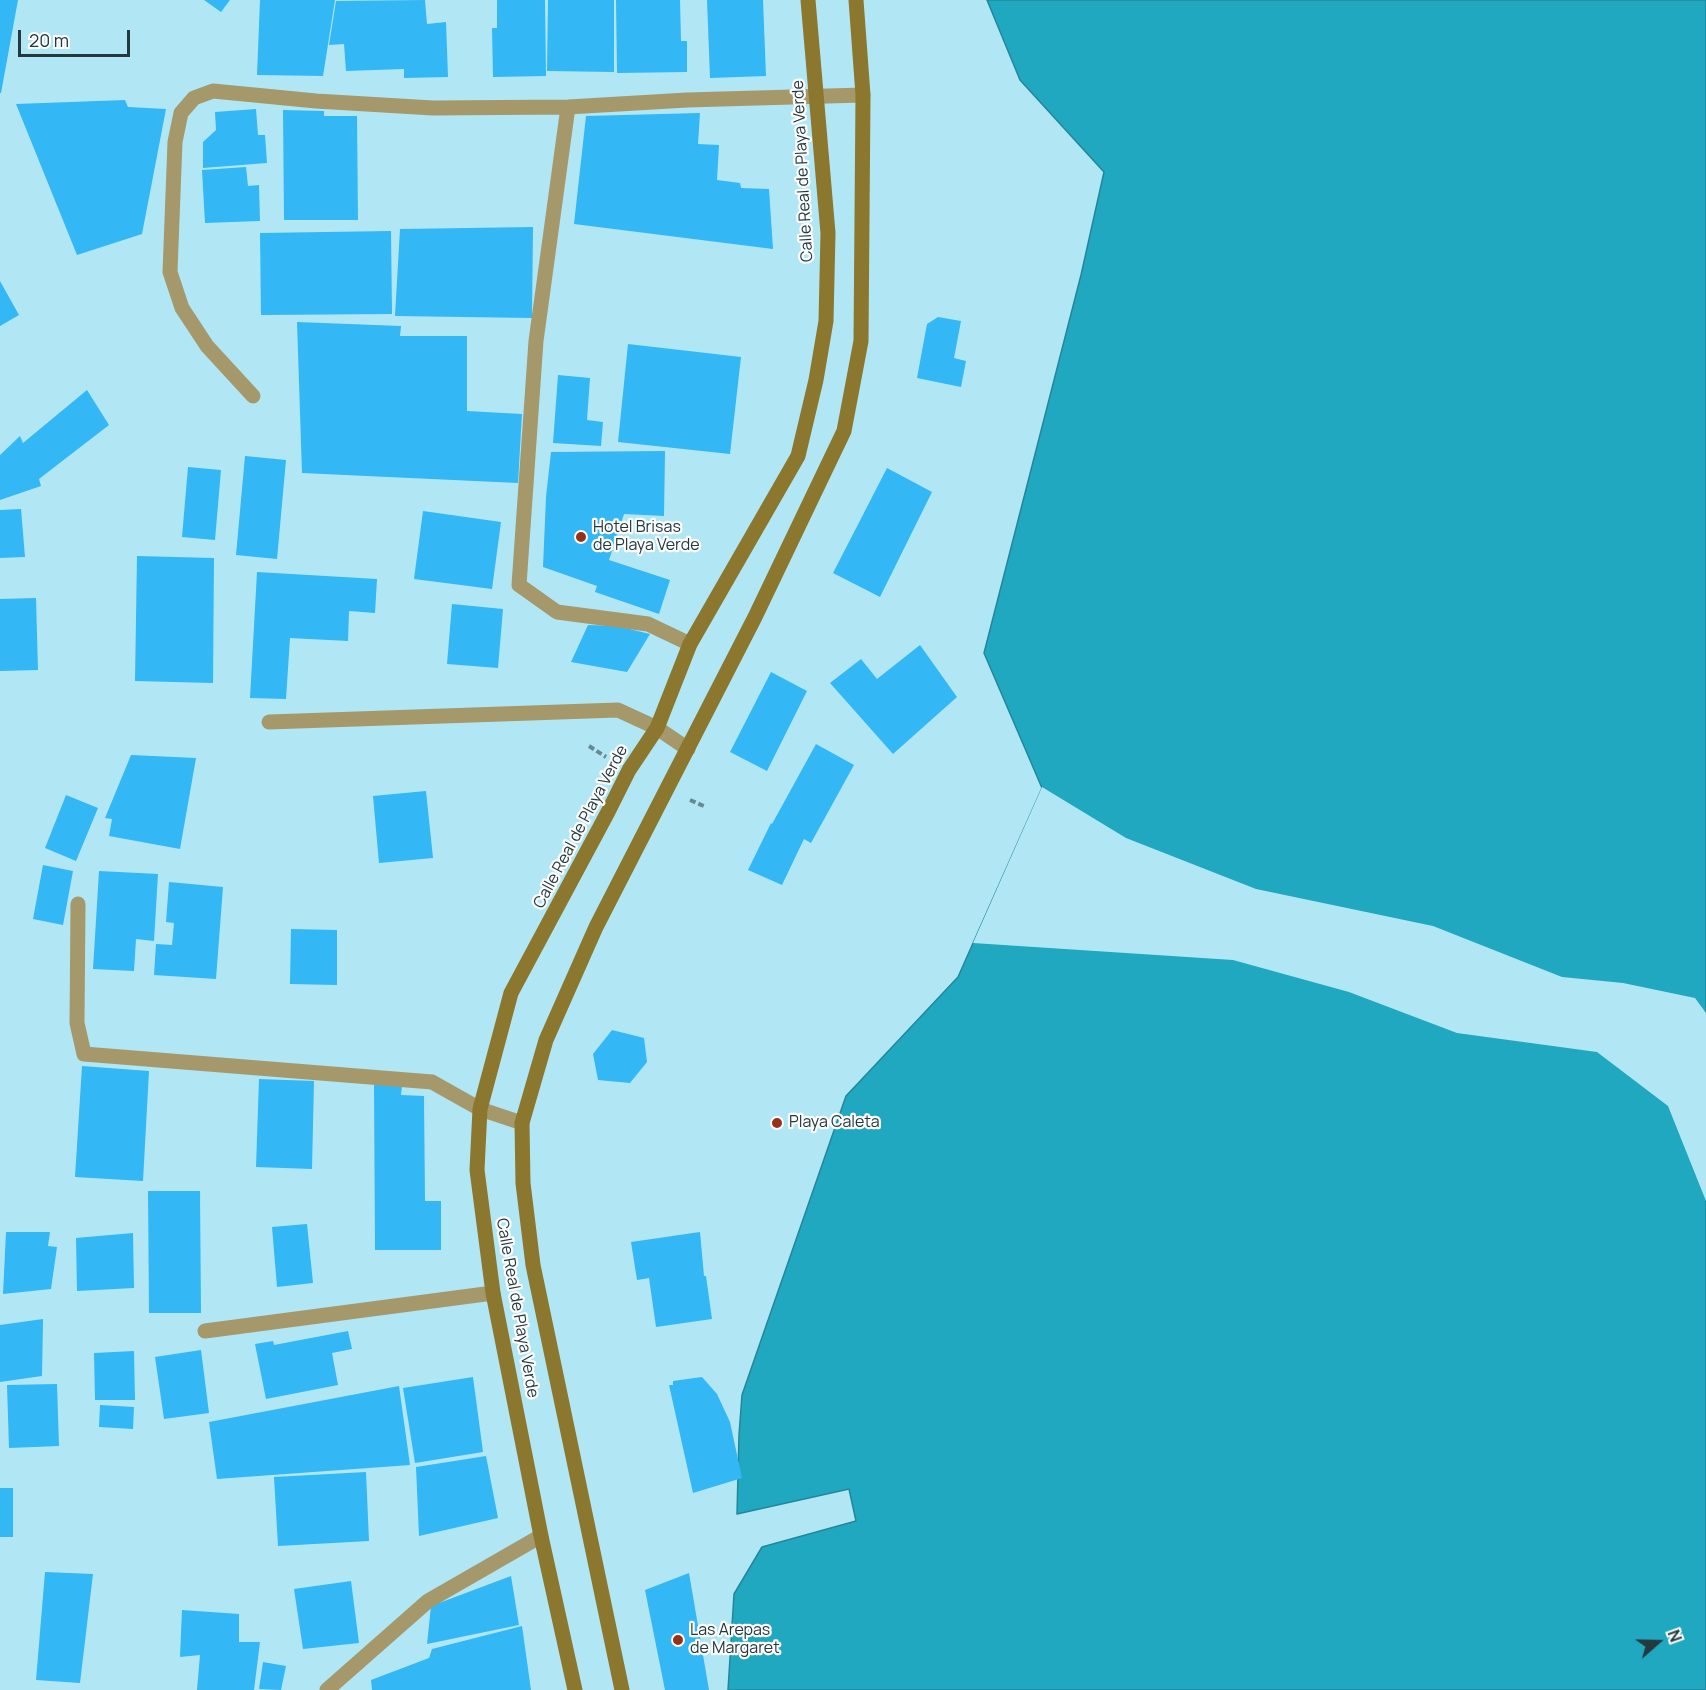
<!DOCTYPE html>
<html>
<head>
<meta charset="utf-8">
<style>
  body { margin:0 }
  #map { position:relative; width:1706px; height:1690px; overflow:hidden; background:#b1e7f4; font-family:Manrope,sans-serif }
  canvas { display:block }
  .north { position:absolute; left:1628px; top:1612px; width:60px; height:60px; -webkit-text-stroke:4px #fdfdfd; paint-order:stroke; rotate:70deg; font-size:16px; font-weight:700; line-height:24px; text-align:center; color:#23393e }
  .north::after { content:''; display:block; margin:auto; width:21px; height:27px; background:#23393e; clip-path:polygon(50% 0,100% 100%,50% 72%,0 100%) }
  .scale { position:absolute; left:18px; top:30px; width:112px; height:27px; box-sizing:border-box; border:3px solid #23393e; border-top:0; padding-left:8px; font-size:18px; line-height:21px; white-space:nowrap; color:#23393e; -webkit-text-stroke:4px #fdfdfd; paint-order:stroke }
</style>
</head>
<body>
<div id="map">
<canvas width="1706" height="1690"></canvas>
<div class="north">N</div>
<div class="scale">20 m</div>
</div>
<script>
const c = document.querySelector('canvas').getContext('2d');
c.lineJoin = 'round';
function paint(path, color) {
  c.fillStyle = color;
  c.fill(path, 'evenodd');
}
function trace(path, color, width, dash) {
  c.strokeStyle = color;
  c.lineWidth = width;
  c.lineCap = dash ? 'butt' : 'round';
  c.setLineDash(dash || []);
  c.stroke(path);
}
function label(font, color, halo, rows, align = 'center') {
  c.font = font + ' Manrope,sans-serif';
  c.lineWidth = 4.5;
  c.setLineDash([]);
  c.textBaseline = 'middle';
  c.strokeStyle = halo;
  c.fillStyle = color;
  for (const [text, x, y, turn = 0] of rows) {
    c.save();
    c.translate(x, y);
    c.rotate((+turn || 0) * Math.PI / 180);
    c.textAlign = isNaN(turn) ? turn : align;
    if (halo) c.strokeText(text, 0, 0);
    c.fillText(text, 0, 0);
    c.restore();
  }
}
const water = new Path2D(`
  M987,0H1706V1690H728L734,1594L762,1547L856,1521L849,1489L737,1514L739,1435L742,1395L846,1096L958,977L1042,788L984,653L1081,275L1104,172L1020,80Z`);
const pier = new Path2D(`
  M1042,787L1126,838L1256,889L1433,926L1562,977L1623,983L1695,998L1706,1013V1201L1668,1106L1597,1052L1457,1033L1349,992L1233,960L973,943Z`);
const building = new Path2D(`
  M0,0H18L1,93H0Z
  M204,0H230L221,12Z
  M260,0H335L323,76L257,75Z
  M425,0L427,24L446,22L448,77L404,78V69L346,71L344,44L329,45L336,1Z
  M497,0H545L546,76L493,77L492,28H497Z
  M548,0H614V72L547,71Z
  M616,0H680L681,41H687V72L617,73Z
  M707,0H763L766,76L710,78Z
  M125,100L128,107L166,109L142,234L77,255L16,104Z
  M256,109L258,135H265L267,163L203,168V142L216,130L215,112Z
  M283,110L324,111V116H357L358,220H284Z
  M700,113L698,144L719,145L717,180L740,183L741,188L769,189L773,249L574,224L586,116Z
  M246,167L248,186L259,185L260,221L205,223L202,170Z
  M533,227L532,318L395,316L400,229Z
  M391,231L392,314L261,315L260,233Z
  M0,281L19,315L0,326Z
  M938,317L961,321L954,358L966,361L961,387L917,378L927,324Z
  M297,322L401,326L400,336H467V411L522,414L518,483L302,473Z
  M628,344L741,357L730,454L618,442Z
  M558,375L590,378L587,420L603,422L601,446L553,443Z
  M87,390L109,425L39,479L41,486L0,500V455L20,436L23,443Z
  M665,451L664,516L624,514L609,560L670,580L659,614L595,592L597,586L543,567L546,497L551,452Z
  M245,456L286,460L277,559L236,555Z
  M188,467L221,470L215,540L182,537Z
  M887,468L932,492L880,597L833,573Z
  M21,509L25,557L0,558V510Z
  M423,511L501,522L492,589L414,579Z
  M137,556L214,558L213,683L135,681Z
  M257,572L377,579L375,613L349,611L348,641L290,638L286,699L250,698Z
  M36,598L38,670L0,671V599Z
  M452,604L503,609L498,668L447,664Z
  M588,625L617,626L650,634L627,672L571,662Z
  M920,645L957,697L893,754L830,683L861,659L877,679Z
  M771,672L807,691L767,771L730,752Z
  M816,744L854,765L811,843L804,839L782,885L748,870L771,823L772,824Z
  M131,755L196,758L180,849L109,836L112,819L105,818Z
  M426,791L433,858L379,863L373,796Z
  M66,795L98,808L76,861L45,848Z
  M43,865L73,871L63,925L33,919Z
  M99,871L158,874L154,941L136,939L134,971L93,969Z
  M169,882L223,887L216,979L154,975L156,944L172,945L174,923L166,922Z
  M291,929L337,930V985L290,984Z
  M612,1030L644,1038L647,1062L630,1083L598,1080L593,1054Z
  M82,1066L149,1071L143,1181L75,1177Z
  M259,1079L314,1081L312,1169L256,1167Z
  M374,1085H402L401,1095L424,1096L425,1201H441V1250H375Z
  M148,1191H200L201,1313H149Z
  M307,1224L313,1283L277,1287L272,1227Z
  M6,1232H50L48,1246L57,1247L51,1289L3,1294Z
  M700,1232L704,1276H706L712,1319L656,1327L649,1278L637,1280L631,1242Z
  M133,1233L134,1288L77,1291L76,1238Z
  M43,1319L42,1376L0,1382V1325Z
  M348,1331L352,1349L332,1353L338,1385L266,1399L255,1344L273,1341L274,1345Z
  M201,1350L209,1413L164,1419L155,1357Z
  M134,1351L135,1400H95L94,1353Z
  M473,1377L483,1452L415,1463L403,1388Z
  M702,1377L717,1394L730,1422L742,1478L693,1493L669,1385H673V1381Z
  M57,1384L59,1446L9,1448L7,1385Z
  M399,1386L410,1465L217,1479L209,1422Z
  M100,1405L134,1407L133,1429L99,1427Z
  M486,1456L498,1518L419,1536L416,1467Z
  M366,1472L369,1541L278,1546L274,1477Z
  M0,1488H13V1537H0Z
  M45,1572L93,1574L80,1683L36,1680Z
  M689,1573L709,1690H665L645,1590Z
  M511,1576L519,1625L427,1644L431,1606Z
  M351,1581L359,1643L303,1649L294,1589Z
  M182,1610L239,1614V1642H260L254,1690H197L200,1655L180,1657Z
  M522,1626L531,1690H372L371,1680L429,1658L432,1649Z
  M263,1662L286,1666L281,1690L259,1689Z`);
const path = new Path2D(`
  M589,746L606,757
  M690,800L706,807`);
const street = new Path2D(`
  M568,107L536,341L519,585L557,612L648,624L690,644
  M253,396L207,346L182,308L170,272L175,142L181,113L194,98L213,91L316,101L433,108L568,107L687,100L863,95
  M269,722L618,710L657,728L688,749
  M78,904L77,1023L84,1054L432,1082L480,1109L522,1123
  M205,1331L493,1293
  M327,1690L428,1601L541,1536`);
const secondary = new Path2D(`
  M575,1690L541,1536L493,1293L477,1170L480,1109L511,993L608,812L629,770L657,728L690,644L798,456L816,380L826,321L828,233L808,0
  M622,1690L533,1265L523,1183L522,1123L546,1040L596,927L755,617L844,431L861,341L863,95L856,0`);
const markers = [
  [581,537,6,"#993018"],
  [777,1123,6,"#993018"],
  [678,1640,6,"#993018"]
];
const streetNames = [
  ["Calle Real de Playa Verde",803,171,-93],
  ["Calle Real de Playa Verde",581,827,-62],
  ["Calle Real de Playa Verde",517,1308,80]
];
const poiNames = [
  ["Hotel Brisas",593,528],
  ["de Playa Verde",593,546],
  ["Playa Caleta",789,1123],
  ["Las Arepas",690,1631],
  ["de Margaret",690,1649]
];
paint(water, '#21a8c1');
trace(water, '#22879a', 1.5);
paint(pier, '#b1e7f4');
paint(building, '#33b7f5');
trace(path, '#658a92', 4, [6, 3]);
trace(street, '#a5996c', 15);
trace(secondary, '#8b772d', 15);
for (const [x, y, r, color] of markers) {
  const dot = new Path2D();
  dot.arc(x, y, r, 0, 2 * Math.PI);
  c.fillStyle = color;
  c.fill(dot);
  trace(dot, '#fdfdfd', 2);
}
label('16px', '#23393e', '#fdfdfd', streetNames);
label('16px', '#23393e', '#fdfdfd', poiNames, 'left');
</script>
</body>
</html>
